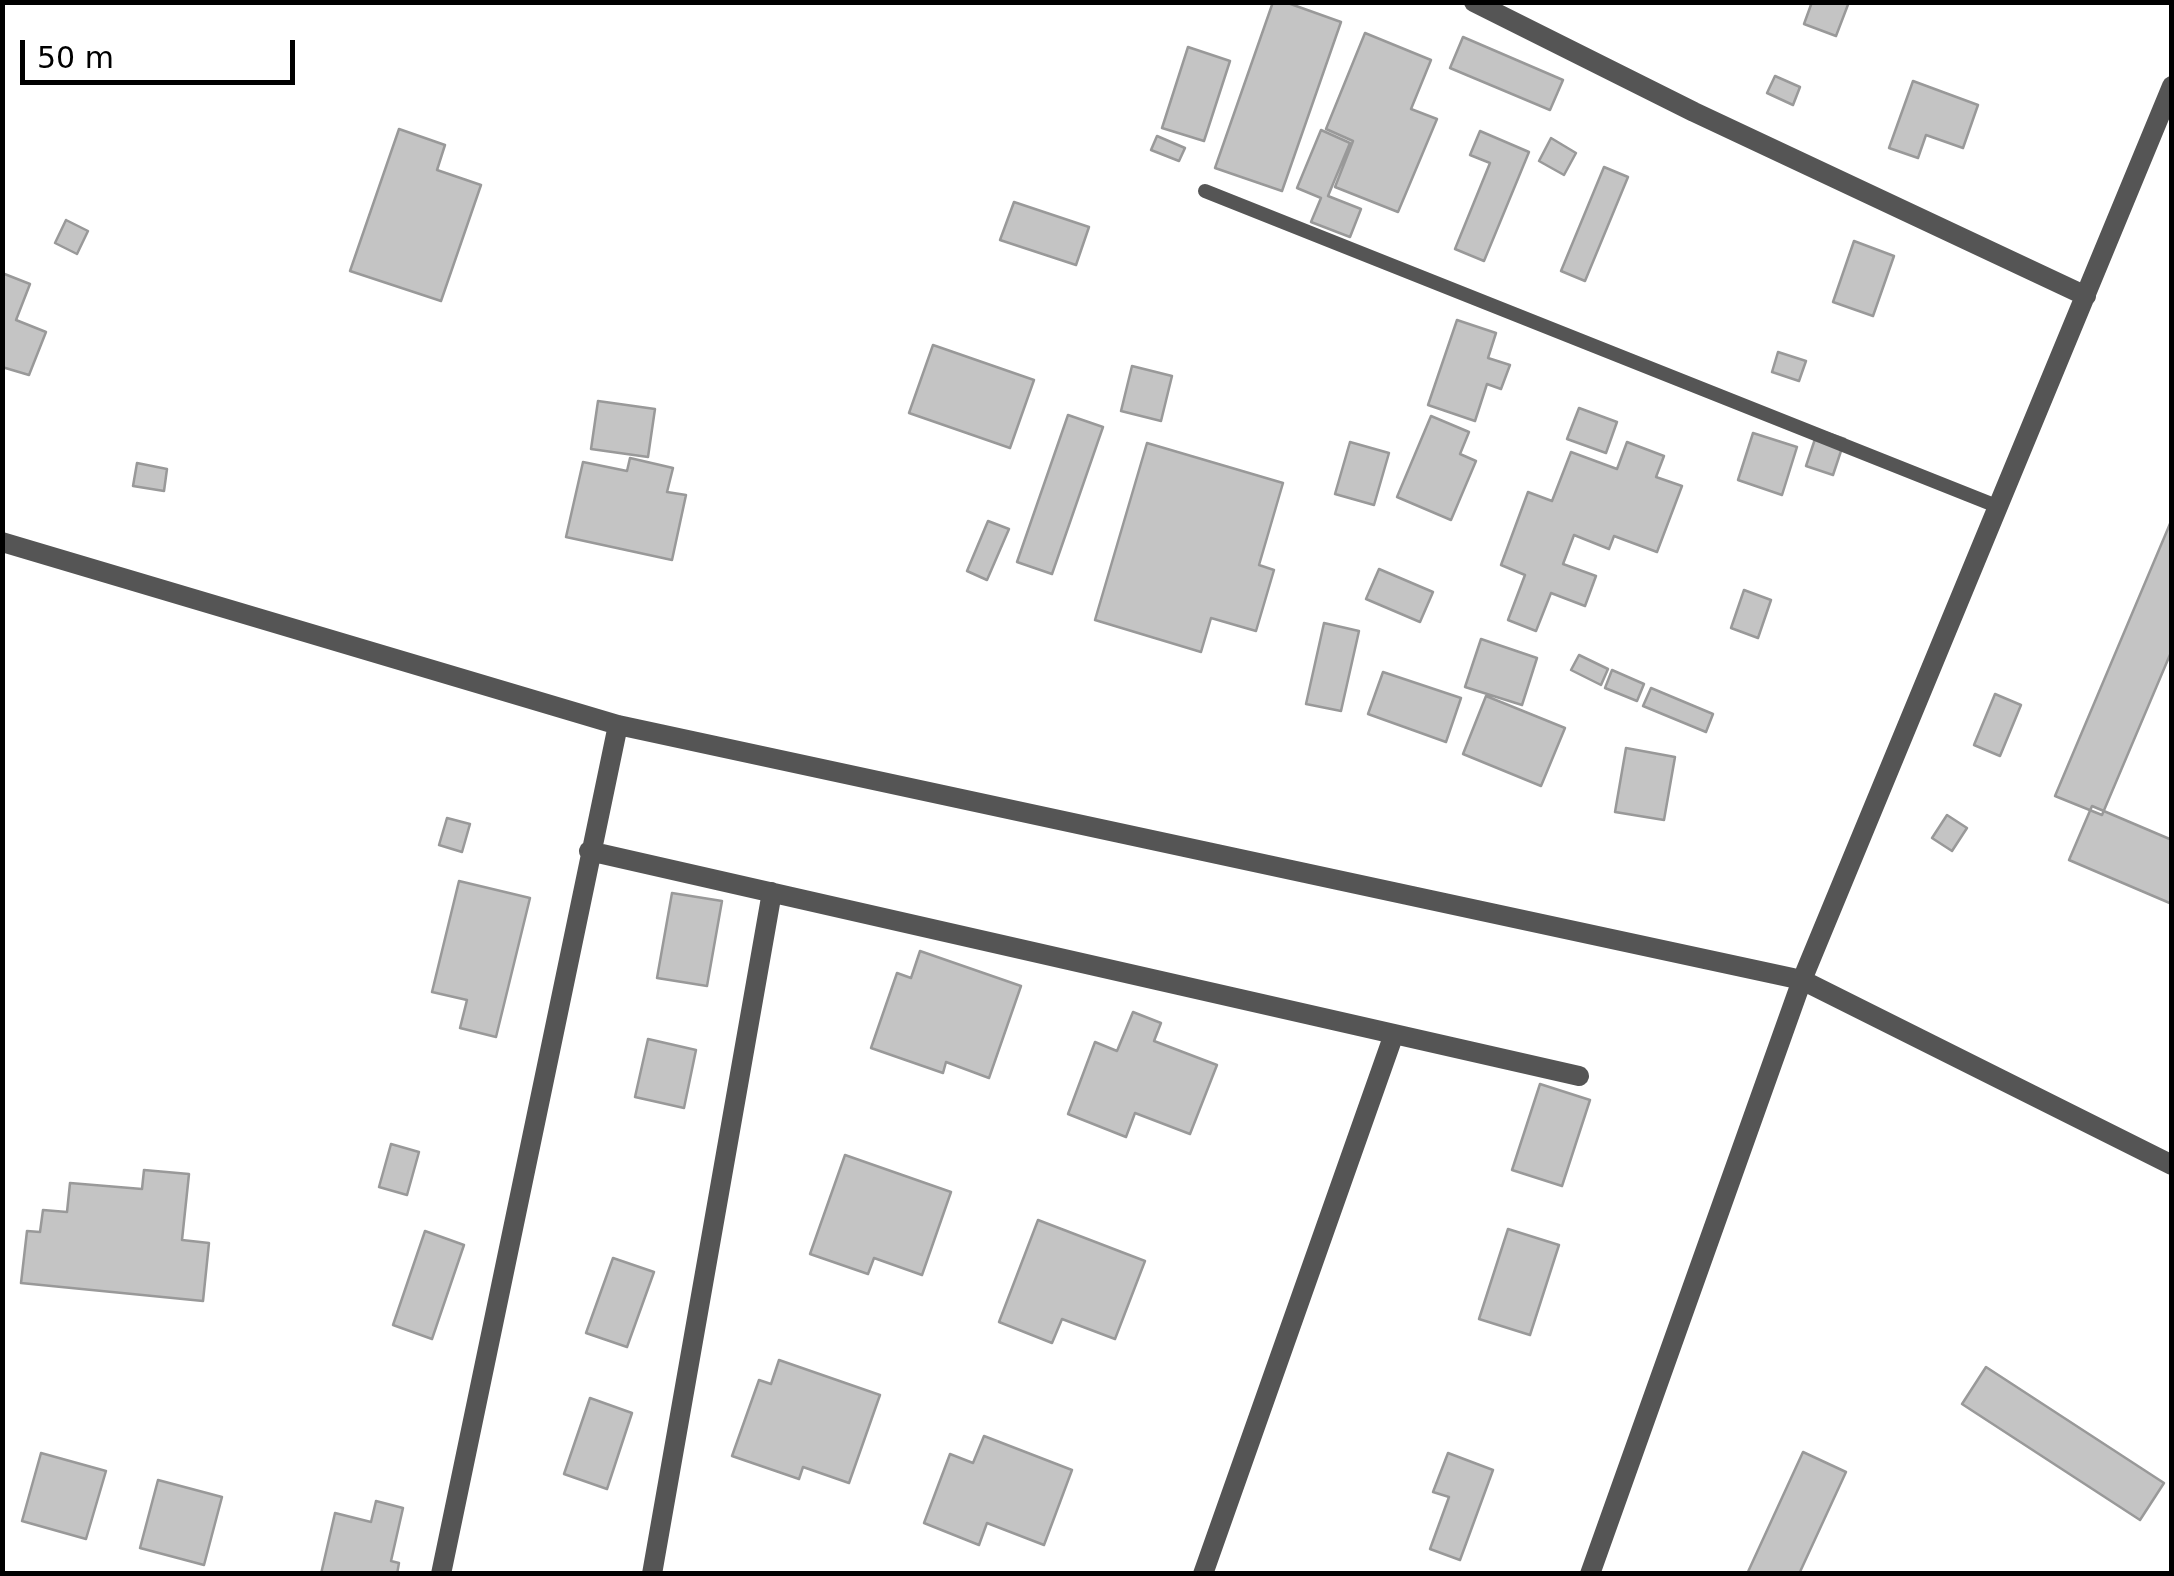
<!DOCTYPE html>
<html>
<head>
<meta charset="utf-8">
<style>
  body { margin:0 }
  #map { position:relative; width:2174px; height:1576px; overflow:hidden; background:#fff; font-family:"DejaVu Sans",sans-serif }
  canvas { display:block }
  .frame { position:absolute; inset:0; border:5px solid #000; pointer-events:none }
  .scale { position:absolute; left:20px; top:40px; width:275px; height:45px; box-sizing:border-box; border:5px solid #000; border-top:0; padding-left:12px; font-size:30px; line-height:35px; white-space:nowrap; color:#000; -webkit-text-stroke:8px #fff; paint-order:stroke }
</style>
</head>
<body>
<div id="map">
<canvas width="2174" height="1576"></canvas>
<div class="frame"></div>
<div class="scale">50 m</div>
</div>
<script>
const c = document.querySelector('canvas').getContext('2d');
c.lineJoin = 'round';
function paint(path, color) {
  c.fillStyle = color;
  c.fill(path, 'evenodd');
}
function trace(path, color, width, dash) {
  c.strokeStyle = color;
  c.lineWidth = width;
  c.lineCap = dash ? 'butt' : 'round';
  c.setLineDash(dash || []);
  c.stroke(path);
}
const building = new Path2D(`
  M1273,2H1285L1341,22L1282,191L1215,168Z
  M1812,2H1849L1836,36L1804,24Z
  M1365,33L1431,60L1411,109L1437,119L1398,212L1335,187L1353,141L1326,129Z
  M1463,37L1563,80L1550,110L1450,68Z
  M1188,47L1230,61L1204,141L1162,128Z
  M1775,76L1800,87L1793,105L1767,93Z
  M1913,81L1978,105L1963,148L1926,135L1918,158L1889,148Z
  M399,129L445,145L437,170L481,185L441,301L350,271Z
  M1321,130L1350,143L1328,196L1361,209L1350,237L1311,222L1321,198L1297,188Z
  M1480,131L1529,152L1484,261L1455,249L1490,163L1470,155Z
  M1157,136L1185,148L1179,161L1151,150Z
  M1551,138L1576,153L1564,175L1539,161Z
  M1604,167L1628,177L1585,281L1561,271Z
  M1014,202L1089,227L1076,265L1000,240Z
  M66,220L88,231L77,254L55,243Z
  M1854,241L1894,256L1873,316L1833,302Z
  M2,273L30,284L16,320L46,332L29,375L2,367Z
  M1457,320L1496,333L1488,358L1510,365L1501,389L1487,384L1475,421L1428,405Z
  M933,345L1034,380L1010,448L909,413Z
  M1778,352L1806,361L1799,381L1772,372Z
  M1132,366L1172,376L1161,421L1121,411Z
  M598,401L655,409L648,457L591,449Z
  M1579,408L1617,422L1606,453L1567,439Z
  M1068,415L1103,427L1052,574L1017,562Z
  M1431,416L1469,432L1460,454L1476,461L1451,520L1397,497Z
  M1818,430L1845,439L1833,475L1806,466Z
  M1753,433L1797,447L1782,495L1738,480Z
  M1350,442L1389,453L1374,505L1335,494Z
  M1627,442L1664,456L1656,477L1682,486L1657,552L1614,536L1609,549L1574,535L1563,564L1596,576L1585,606L1551,593L1536,631L1508,620L1525,575L1501,565L1528,492L1552,501L1571,452L1617,469Z
  M1147,443L1283,483L1259,565L1274,570L1256,631L1211,618L1201,652L1095,620Z
  M630,458L673,468L667,492L686,495L672,560L566,537L583,462L627,471Z
  M137,463L167,469L164,491L133,486Z
  M2172,519V650L2102,815L2055,796Z
  M988,521L1009,529L987,580L967,571Z
  M1379,569L1433,592L1420,622L1366,599Z
  M1744,590L1771,600L1758,638L1731,628Z
  M1324,623L1359,631L1341,711L1306,704Z
  M1481,639L1537,658L1522,705L1465,687Z
  M1579,655L1608,669L1601,685L1571,670Z
  M1612,670L1644,684L1637,701L1605,688Z
  M1383,672L1461,698L1446,742L1368,714Z
  M1651,688L1713,714L1706,732L1643,706Z
  M1995,694L2021,705L2000,756L1974,745Z
  M1486,696L1565,728L1541,786L1463,754Z
  M1626,748L1675,757L1664,820L1615,812Z
  M2092,806L2172,840V904L2069,860Z
  M1947,815L1967,828L1952,851L1932,838Z
  M447,818L470,824L462,852L439,845Z
  M459,881L530,898L496,1037L460,1028L467,1000L432,992Z
  M672,893L722,901L707,986L657,978Z
  M920,951L1021,986L989,1078L946,1062L943,1073L871,1048L897,973L911,978Z
  M1133,1012L1161,1023L1154,1041L1217,1065L1190,1134L1135,1113L1126,1137L1068,1114L1095,1042L1117,1051Z
  M648,1039L696,1050L684,1108L635,1097Z
  M1540,1084L1590,1100L1562,1186L1512,1170Z
  M391,1144L419,1152L407,1195L379,1187Z
  M845,1155L951,1192L922,1275L874,1258L868,1274L810,1254Z
  M144,1170L189,1174L182,1240L209,1243L203,1301L21,1283L27,1231L40,1232L43,1210L67,1212L70,1183L142,1189Z
  M1038,1220L1145,1261L1115,1339L1062,1319L1052,1343L999,1322Z
  M1508,1229L1559,1245L1530,1335L1479,1319Z
  M425,1231L464,1245L432,1339L393,1325Z
  M613,1258L654,1272L627,1347L586,1333Z
  M779,1360L880,1395L849,1483L803,1467L799,1479L732,1456L759,1380L771,1384Z
  M1986,1367L2164,1483L2140,1520L1962,1404Z
  M590,1398L632,1413L607,1489L564,1474Z
  M984,1436L1072,1470L1044,1545L987,1523L979,1545L924,1523L950,1454L973,1463Z
  M1803,1452L1846,1472L1799,1574H1747Z
  M41,1453L106,1471L86,1539L22,1521Z
  M1448,1453L1493,1470L1460,1560L1430,1549L1449,1497L1433,1492Z
  M158,1480L222,1497L204,1565L140,1548Z
  M376,1501L403,1508L391,1561L399,1563L397,1574H321L335,1513L371,1522Z`);
const lane = new Path2D(`
  M1205,191L1999,507`);
const street = new Path2D(`
  M1474,2L1694,112L2086,296
  M2,542L618,725L1802,980L2172,1165
  M589,851L1579,1076
  M441,1574L618,725
  M652,1574L772,892
  M1203,1574L1394,1034
  M1590,1574L1802,980L2172,86`);
paint(building, '#c4c4c4');
trace(building, '#999', 2.5);
trace(lane, '#555', 14);
trace(street, '#555', 20);
</script>
</body>
</html>
